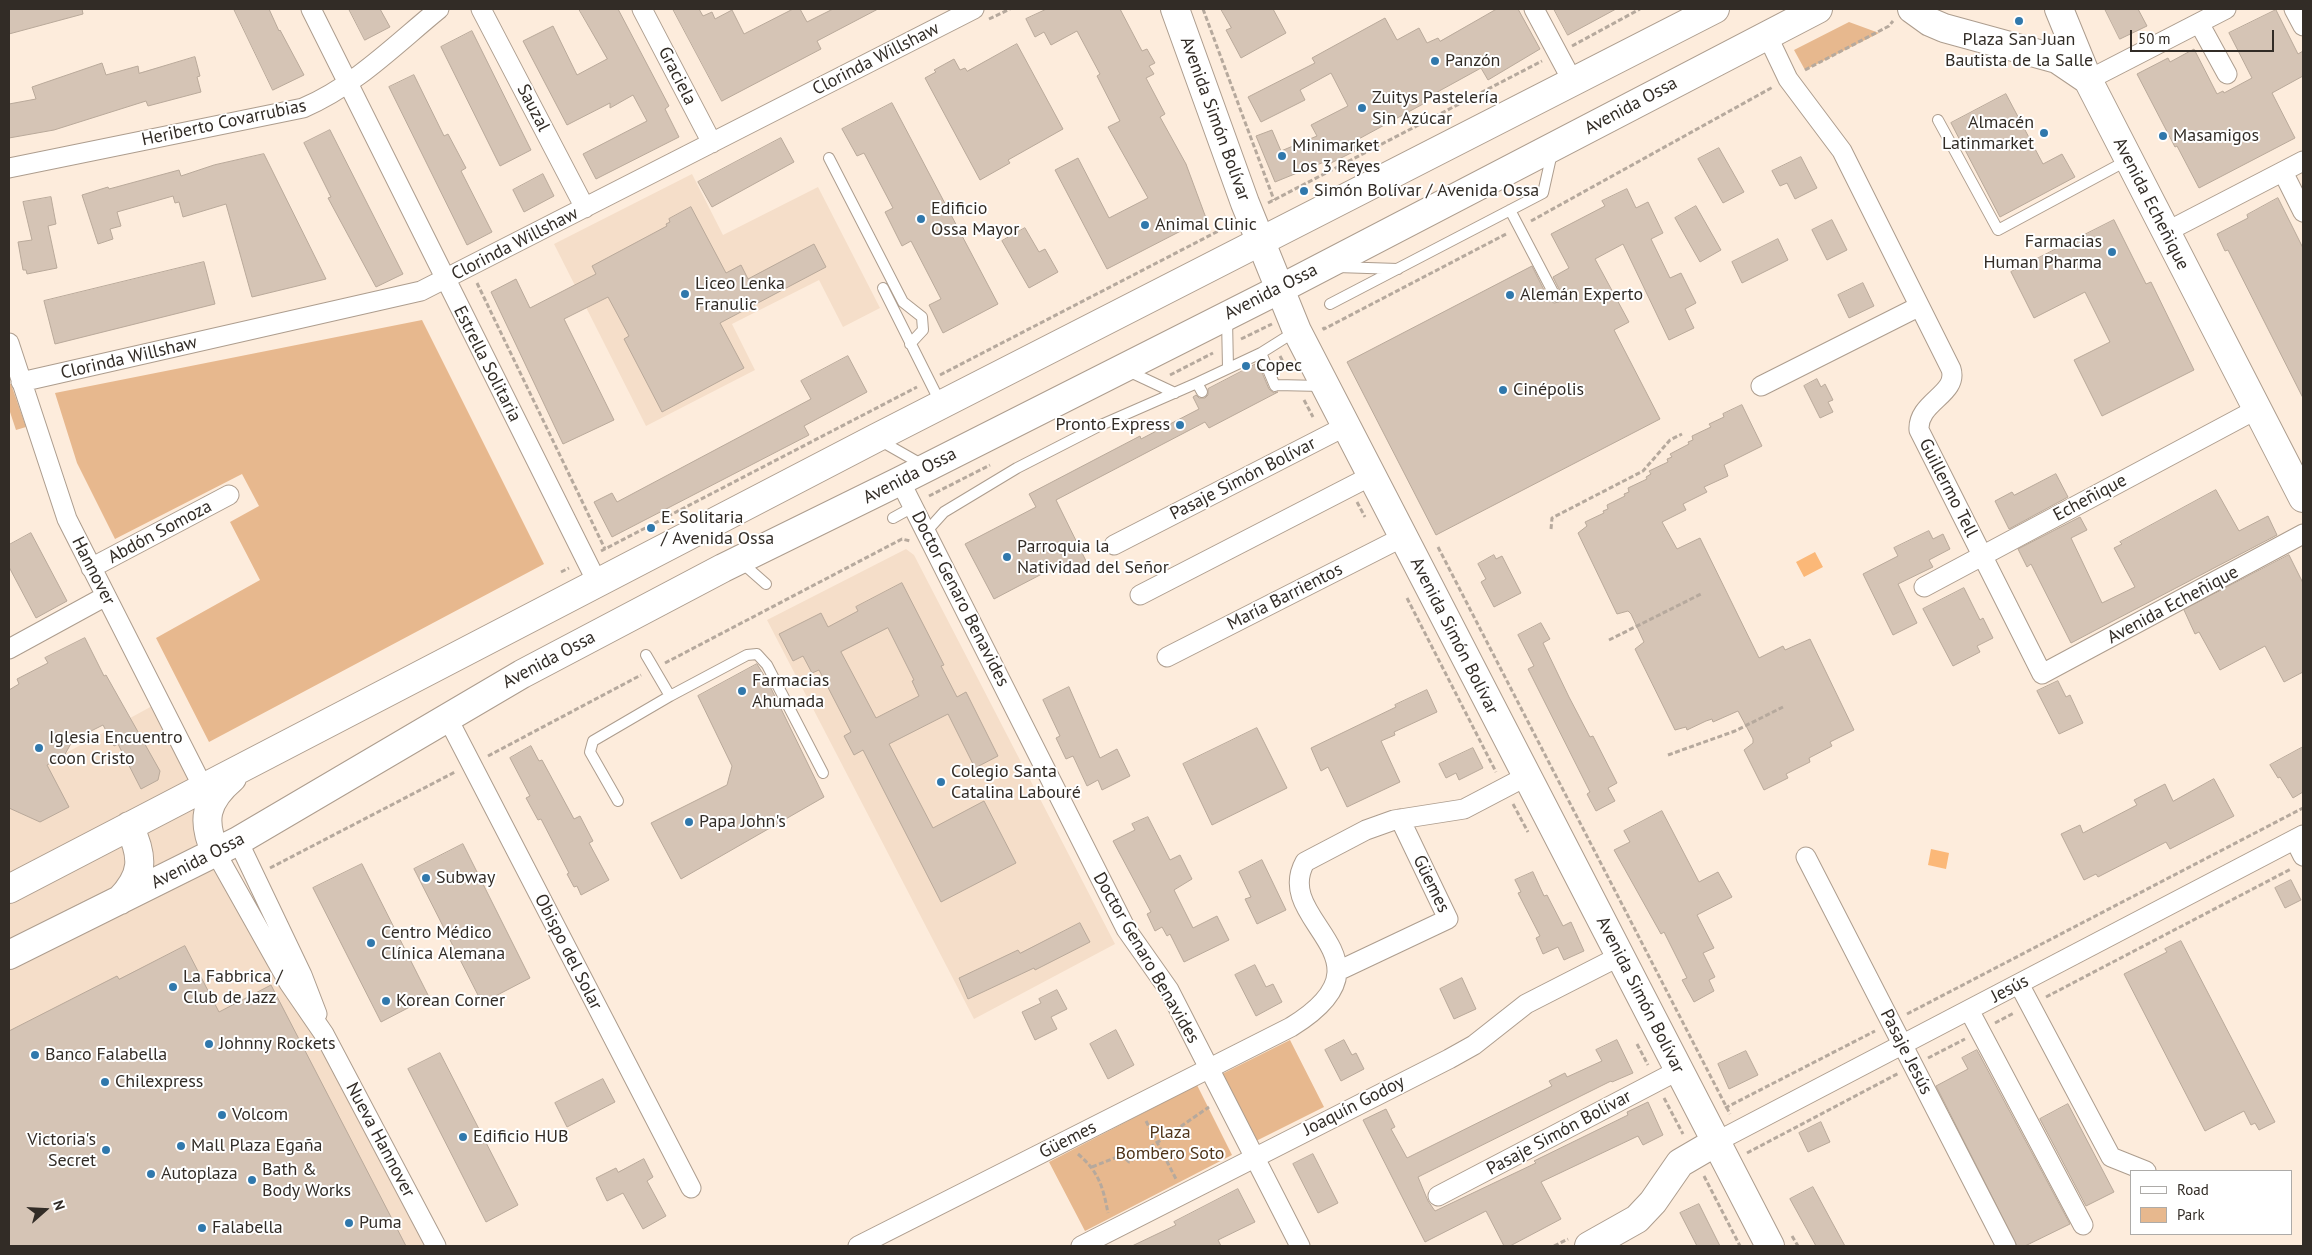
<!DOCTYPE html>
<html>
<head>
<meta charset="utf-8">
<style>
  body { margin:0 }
  #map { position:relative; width:2312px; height:1255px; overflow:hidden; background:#fdecdc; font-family:"PT Sans",sans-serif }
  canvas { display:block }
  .frame { position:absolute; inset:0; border:10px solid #322c26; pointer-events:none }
  .legend { position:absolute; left:2130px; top:1170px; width:162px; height:65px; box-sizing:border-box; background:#fff; border:1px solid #adaba8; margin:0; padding:6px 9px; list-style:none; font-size:15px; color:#322c26 }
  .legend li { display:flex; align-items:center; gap:10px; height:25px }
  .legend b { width:25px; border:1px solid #adaba8 }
  .north { position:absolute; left:20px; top:1185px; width:50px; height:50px; -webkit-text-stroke:4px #fff; paint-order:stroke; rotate:71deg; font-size:14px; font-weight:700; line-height:20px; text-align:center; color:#322c26 }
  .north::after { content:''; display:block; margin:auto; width:18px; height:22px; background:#322c26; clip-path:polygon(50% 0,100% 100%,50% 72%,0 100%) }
  .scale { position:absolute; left:2130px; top:30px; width:144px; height:22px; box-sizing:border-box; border:2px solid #322c26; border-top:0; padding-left:6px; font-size:15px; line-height:18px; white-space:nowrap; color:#322c26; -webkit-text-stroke:4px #fff; paint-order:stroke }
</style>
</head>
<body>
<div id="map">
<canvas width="2312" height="1255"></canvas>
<div class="frame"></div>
<ul class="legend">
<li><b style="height:6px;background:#fff"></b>Road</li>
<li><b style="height:14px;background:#e7b88e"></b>Park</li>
</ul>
<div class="north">N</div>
<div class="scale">50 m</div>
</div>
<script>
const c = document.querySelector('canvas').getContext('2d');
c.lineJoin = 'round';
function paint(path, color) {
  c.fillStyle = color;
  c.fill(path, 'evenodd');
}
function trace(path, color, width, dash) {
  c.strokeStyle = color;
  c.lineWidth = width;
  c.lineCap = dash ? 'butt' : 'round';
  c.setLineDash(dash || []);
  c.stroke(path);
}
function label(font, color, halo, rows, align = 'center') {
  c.font = font + ' "PT Sans",sans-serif';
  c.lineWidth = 4;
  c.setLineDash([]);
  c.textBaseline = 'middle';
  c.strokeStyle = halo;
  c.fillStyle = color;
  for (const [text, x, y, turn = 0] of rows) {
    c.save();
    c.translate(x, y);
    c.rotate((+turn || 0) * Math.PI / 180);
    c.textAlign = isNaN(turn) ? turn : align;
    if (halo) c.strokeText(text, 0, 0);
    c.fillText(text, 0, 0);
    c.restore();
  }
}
const built = new Path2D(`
  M692,174L723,235L818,187L880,308L843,327L819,280L732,324L755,370L646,426L554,244Z
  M906,549L914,555L1115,944L974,1019L767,620Z
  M154,705L427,1246H9V784Z`);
const green = new Path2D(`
  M1849,22L1879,33L1805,70L1794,50Z
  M422,320L544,564L209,742L156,638L260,580L230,522L259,506L242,474L115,539L77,463L55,393Z
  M9,384H11L26,427L16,430L9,409Z
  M1290,1040L1324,1107L1256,1141L1222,1074Z
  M1197,1085L1232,1155L1085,1231L1049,1162Z`);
const water = new Path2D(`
  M1815,552L1823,567L1804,577L1796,562Z
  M1931,849L1949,853L1946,869L1928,865Z`);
const building = new Path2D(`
  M9,9H82L83,14L9,34Z
  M234,9H269L279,31L280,30L304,75L273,90Z
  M349,9H380L390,27L365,40Z
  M579,9H618L669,106L665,109L679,137L596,179L583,154L647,121L633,95L610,108V103L567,125L523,41L553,26L577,75L607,59Z
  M673,9H699L703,16L712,12L715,19L732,10L744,34L793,9H800L807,22L833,9H878L817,41L821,49L722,101Z
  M1047,9H1120L1142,51L1147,49L1155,63L1149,66L1154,74L1146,78L1165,114L1160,117L1186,164L1206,218L1107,269L1055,170L1078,158L1109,218L1148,198L1108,127L1120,121L1097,76L1100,74L1077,31L1051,45L1044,32L1035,37L1026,19Z
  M1221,9H1273L1286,33L1241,58L1226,30L1231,28Z
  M1497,9H1518L1540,49L1488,80L1481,68L1421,101L1423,104L1355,141L1359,149L1331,163L1329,160L1275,182L1256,136L1272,130L1281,151L1317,136L1311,125L1348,106L1331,73L1300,90L1305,100L1261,122L1248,97L1315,63L1312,58L1385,18L1397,40L1419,28L1427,43L1438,38L1440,41Z
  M1554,9H1616L1568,35Z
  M2105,9H2138L2147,26L2120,39Z
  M2276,10L2298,54L2303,51V76L2272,93L2295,138L2199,188L2177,146L2175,147L2137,74L2168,58L2170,62L2194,49L2217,94L2223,91L2224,93L2252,78L2229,33Z
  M472,31L531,150L500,166L441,47Z
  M1017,44L1063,129L1008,160L1010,163L980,180L925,78L936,72L934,70L954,59L960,70L965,68L967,71Z
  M195,57L200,76L197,77L201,92L148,106L146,101L54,130L9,138V104L36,99L32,87L102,63L106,75L138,66L139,73Z
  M414,75L444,136L448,134L466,168L461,171L492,232L467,245L389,87Z
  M2006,94L2043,164L2062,154L2075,177L2000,217L1951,123Z
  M892,103L998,304L943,333L929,305L941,299L911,241L902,246L885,212L893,208L864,153L857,156L842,129Z
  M330,130L403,274L376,287L328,198L331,197L304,143Z
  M781,138L794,162L712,207L698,182Z
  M1719,148L1744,192L1723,203L1698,159Z
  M264,154L326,279L252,297L226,204L183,217L179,202L175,203L173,196L117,212L121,226L110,229L113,239L98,244L82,195L108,187L109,189L179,170L181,176L214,165Z
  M1801,157L1817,188L1795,199L1787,183L1780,186L1772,171Z
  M543,174L554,196L524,212L513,190Z
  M1627,189L1636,208L1648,202L1663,233L1651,239L1670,278L1681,273L1696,303L1685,309L1694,328L1669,340L1623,244L1595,259L1629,322L1614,330L1660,419L1436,535L1347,362L1532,266L1549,300L1554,303L1559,302L1561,293L1553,277L1569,268L1551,234L1605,206L1602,201Z
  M51,197L56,224L48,226L57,268L27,274L26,270H23L18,242L32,240L23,202Z
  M2278,198L2303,248V398L2228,250L2225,251L2217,234L2248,218L2247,215Z
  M1696,206L1721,250L1700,262L1675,218Z
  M691,207L726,273L741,265L748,279L814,244L826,267L720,323L744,368L662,412L624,339L629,336L608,297L564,319L614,420L563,444L491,292L516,279L530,308L596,274L592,266L667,226L666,224L670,222L669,219Z
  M1832,220L1847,250L1827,260L1812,230Z
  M2114,220L2146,284L2151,282L2194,370L2102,416L2074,360L2110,342L2085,292L2034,318L2011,272Z
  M1025,228L1039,252L1045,249L1058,272L1029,288L1002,241Z
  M1778,239L1788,260L1742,283L1732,262Z
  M204,262L215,304L55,344L44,301Z
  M1863,283L1874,306L1849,318L1838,295Z
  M848,356L867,392L804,426L809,435L612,537L594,502L612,493L617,502L811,399L801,381Z
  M1258,363L1269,389L1274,393L1278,392L1209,428L1205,422L1056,500L1087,563L1066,573L1061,564L994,599L965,544L1036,507L1029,494L1140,436L1141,439L1199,409L1193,397L1196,395L1199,398H1205L1208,395V389Z
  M1817,379L1821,387L1825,384L1833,400L1828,402L1833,412L1820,418L1804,386Z
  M1742,405L1762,446L1724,465L1728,476L1704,487L1707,492L1683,504L1686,510L1662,522L1677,549L1700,538L1759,658L1783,646L1785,650L1810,639L1854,730L1830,742L1832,746L1809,758L1810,762L1786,774L1788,778L1764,790L1744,750L1753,743V739L1738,711L1713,722L1712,719L1706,721L1687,730L1686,727L1675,730L1635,649L1644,642L1631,614L1628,611L1617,614L1578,533L1587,526L1585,522L1604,513L1603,511L1608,509L1607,505L1625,496L1624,494L1629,492L1628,488L1647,479L1646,477L1651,474L1649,471L1668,462L1667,459L1672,457L1670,454L1689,444L1688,442L1693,440L1692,436L1711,427L1709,424L1724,417L1723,414Z
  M2056,474L2068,497L2009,529L1995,501L2012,492L2014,495Z
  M2216,490L2239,531L2268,516L2277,535L2071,643L2031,564L2027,567L2018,549L2080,517L2087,530L2071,538L2102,603L2135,587L2114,548L2122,544L2120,542Z
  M1929,531L1933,539L1943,534L1950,549L1929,560L1933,567L1898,584L1917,623L1893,635L1863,574L1898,556L1894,548Z
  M31,533L67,601L36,618L9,567V545Z
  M1494,555L1496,559L1502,556L1521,593L1494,607L1481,582L1486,579L1478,564Z
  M2289,555L2303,583V672L2284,682L2265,646L2220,670L2199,632L2195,634L2184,610Z
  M902,583L944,665L941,666L957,697L966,692L998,756L975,768L948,714L889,744L933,828L984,801L1016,863L941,902L863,750L854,755L844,736L851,732L819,670L812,673L803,656L793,661L779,634L821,613L828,627L858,611L856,607ZM888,628L914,680L912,681L919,696L876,718L841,652Z
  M1964,588L1980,620L1983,618L1993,638L1977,646L1980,652L1953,666L1923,609Z
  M1541,623L1550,639L1543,643L1569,697L1590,737L1593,736L1617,783L1608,788L1615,801L1596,811L1587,794L1590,792L1528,669L1534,666L1518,635Z
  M85,638L104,676L106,675L160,771L158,780L141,789L118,744L114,746L103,725L73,740L64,756L47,765L69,807L40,822L9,808V690L19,684L17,679L48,663L45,658Z
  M757,664L767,680L824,797L681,879L651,823L727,785L732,766L698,696Z
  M2058,681L2066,697L2070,695L2083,723L2059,734L2037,691Z
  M1069,687L1100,758L1117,749L1130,776L1102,790L1098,780L1087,786L1073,756L1066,759L1056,738L1060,736L1043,700Z
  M1427,690L1437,712L1394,732L1395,735L1381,741L1400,782L1347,807L1328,767L1321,771L1311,748L1396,707L1395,705Z
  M1257,728L1287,788L1212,825L1183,764Z
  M531,746L539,761L542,760L574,819L580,816L593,841L589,843L609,880L581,895L577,886L574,887L567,874L569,873L541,819L538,820L526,798L530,796L510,758Z
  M2303,747V792L2293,798L2280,777L2278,778L2270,765Z
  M1473,748L1483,768L1459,780L1456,773L1446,778L1439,764Z
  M2214,779L2234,816L2170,849L2166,842L2098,877L2096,874L2084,880L2061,834L2080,825L2083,833L2137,805L2134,800L2165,784L2173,801Z
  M1662,811L1699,882L1718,872L1732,897L1697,915L1714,948L1703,953L1715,977L1709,980L1714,991L1694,1002L1682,980L1687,978L1664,932L1661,934L1614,850L1630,842L1624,831Z
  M1148,817L1170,860L1180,855L1192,879L1174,890L1193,928L1217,916L1229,940L1184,962L1170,934L1167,936L1162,927L1155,931L1147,914L1151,912L1113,841L1135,830L1132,824Z
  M463,844L530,978L482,1003L414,869Z
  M1262,860L1286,910L1257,924L1245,899L1251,897L1239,872Z
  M362,864L429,997L381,1022L313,888Z
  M1533,872L1544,896L1547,895L1563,926L1571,922L1584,951L1564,960L1558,947L1543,954L1536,938L1540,936L1518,893L1521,892L1515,880Z
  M2291,880L2301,900L2285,908L2275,888Z
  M1080,923L1090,942L1035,970L1034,968L968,999L959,978L1018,950L1020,953Z
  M2181,941L2275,1122L2259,1130L2255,1123L2251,1125L2244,1111L2205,1131L2124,974L2167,952L2165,949Z
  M185,946L219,1012L271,985L406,1246H9V1031L117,976L119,979Z
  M1255,965L1266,987L1273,984L1282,1002L1256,1016L1235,975Z
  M1462,978L1476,1009L1454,1019L1440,989Z
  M1057,990L1067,1009L1051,1017L1057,1029L1035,1040L1022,1012L1041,1003L1039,999Z
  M1116,1030L1134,1065L1108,1079L1090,1044Z
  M1344,1040L1352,1055L1356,1053L1364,1069L1341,1081L1325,1050Z
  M1617,1040L1633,1073L1612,1082L1611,1081L1418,1177L1428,1201L1435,1211L1536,1163L1534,1161L1628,1115L1627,1112L1648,1102L1663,1135L1643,1145L1638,1136L1541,1182L1561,1219L1510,1246H1504L1486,1211L1425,1242L1363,1120L1386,1109L1395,1127L1391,1129L1407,1158L1552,1086L1549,1081L1565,1073L1567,1077L1602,1061L1596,1050Z
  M1977,1050L2070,1224L2025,1246H2017L1936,1086L1968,1069L1962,1058Z
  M1746,1051L1758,1075L1729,1089L1718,1064Z
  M440,1053L518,1205L486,1222L408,1069Z
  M603,1079L615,1102L567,1127L555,1103Z
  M2068,1104L2114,1192L2086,1206L2040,1119Z
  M1821,1122L1830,1142L1808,1152L1799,1133Z
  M1313,1154L1338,1203L1318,1213L1293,1164Z
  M644,1159L653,1177L647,1181L666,1216L643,1229L623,1193L607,1201L596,1178L616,1168L618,1172Z
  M1813,1187L1833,1224L1845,1246H1816L1790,1199Z
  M1238,1189L1255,1222L1218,1240L1221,1246H1132L1176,1225L1174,1222Z
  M1699,1204L1720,1246H1697L1680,1213Z`);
const path = new Path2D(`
  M1203,9L1274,200
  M989,19L1010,9
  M1572,46L1640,9
  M1805,70L1889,26L1893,21
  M1268,203L1542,61
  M1531,221L1773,87
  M477,283L605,549
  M1323,327L1324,329L1508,233
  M1241,339L1272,324
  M1280,356L1288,371
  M940,375L1230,225
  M1170,375L1213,353
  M1304,400L1313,417
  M929,496L990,465
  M1357,502L1365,517
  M1551,529L1552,518L1643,471L1670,440L1682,434
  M1438,547L1730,1114
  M601,551L917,387
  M561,572L569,568
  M1407,598L1496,772
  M1609,640L1701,594
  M665,663L902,539L910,541
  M1668,755L1735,731L1783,707
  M488,756L641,675
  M1513,804L1528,832
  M270,868L455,772
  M2046,997L2291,869
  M1907,1014L2303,808
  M1995,1023L2014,1013
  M1637,1044L1648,1065
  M1928,1058L1965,1039
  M1664,1098L1683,1134
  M1725,1108L1875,1031
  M1146,1121L1176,1179
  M1747,1153L1899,1073
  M1078,1154C1099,1172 1103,1187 1108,1213
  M1092,1167L1122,1155L1129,1162L1209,1107
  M1704,1176L1740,1246
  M1792,1236L1798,1246
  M1554,1246L1568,1239`);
const lane = new Path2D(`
  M1938,120L1998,230L2128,160
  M829,158L903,302L922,317L923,330L910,344
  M1510,210L1555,296
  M1337,267L1398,269
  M883,288L941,404
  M1330,304L1543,193L1552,153
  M1227,319L1228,368
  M1261,353L1296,331
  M1128,371L1175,393
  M1276,385L1322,386
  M1202,392L1197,383L1261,353L1275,386
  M879,440L923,465
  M893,518L913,507
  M926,532L944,512L1017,468L1101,425L1197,383
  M741,562L766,584
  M646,655L670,696
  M618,801L590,752L593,741L670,696L747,655L757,654L767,665L823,773`);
const street = new Path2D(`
  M311,9L598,584
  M481,9L585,208
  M642,9L712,143
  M1534,9L1573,82
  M2294,9L2303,26
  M2199,23L2227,74
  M1767,35L1788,79L1842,151L1951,369C1959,394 1917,402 1919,430L2042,674L2303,534
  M2088,80L2226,9
  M9,168L303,108C355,86 396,44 439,9
  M2283,172L2303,212
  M2166,232L2303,161
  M9,343L67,519L204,789
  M21,382L421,291L974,9
  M1761,386L1918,307
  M900,481L1126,929L1169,990L1300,1246
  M1114,545L1346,426
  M91,568L229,495
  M1924,587L2257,409
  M1140,595L1371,476
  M9,649L106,596
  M1167,657L1403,537
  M447,717L691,1188
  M2295,840L2303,856
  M238,841L302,975L317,1014
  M216,853L289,983L324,1034L436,1246
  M1806,857L2006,1246
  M1338,971L1448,919L1400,819
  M2019,984L2111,1157L2146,1171
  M1969,1010L2083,1225
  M1716,1142L2303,835
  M1438,1196L1679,1070
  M858,1246L1291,1027C1403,958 1271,922 1305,862L1366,830L1394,820L1464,809L1527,776
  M1081,1246L1449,1059L1474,1045L1526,1004L1620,956`);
const secondary = new Path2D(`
  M1175,9L1245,203L1297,331L1770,1246
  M1912,9L1930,22L1944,28L2057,59L2088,80L2303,498
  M1589,1246L1637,1219L1653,1202L1680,1163L1716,1142`);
const primary = new Path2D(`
  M2059,9L2088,80
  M216,853C201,821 205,801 232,778
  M9,889L876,438L1715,9
  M120,900C144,875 144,857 129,826
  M9,955L238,841L522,674L723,568L900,481L1280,289L1818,9`);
const markers = [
  [2019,21,5,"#3078ac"],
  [1435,61,5,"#3078ac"],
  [1362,108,5,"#3078ac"],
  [2044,133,5,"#3078ac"],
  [2163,136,5,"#3078ac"],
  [1282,156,5,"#3078ac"],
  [1304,191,5,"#3078ac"],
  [921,219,5,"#3078ac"],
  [1145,225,5,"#3078ac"],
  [2112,252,5,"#3078ac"],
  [685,294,5,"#3078ac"],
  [1510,295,5,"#3078ac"],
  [1246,366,5,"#3078ac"],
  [1503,390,5,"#3078ac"],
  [1180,425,5,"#3078ac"],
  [651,528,5,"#3078ac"],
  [1007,557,5,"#3078ac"],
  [742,691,5,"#3078ac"],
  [39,748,5,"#3078ac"],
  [941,782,5,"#3078ac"],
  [689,822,5,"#3078ac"],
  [426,878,5,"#3078ac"],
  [371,943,5,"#3078ac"],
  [173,987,5,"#3078ac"],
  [386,1001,5,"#3078ac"],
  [209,1044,5,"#3078ac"],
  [35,1055,5,"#3078ac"],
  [105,1082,5,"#3078ac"],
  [222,1115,5,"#3078ac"],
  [463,1137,5,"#3078ac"],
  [181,1146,5,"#3078ac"],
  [106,1150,5,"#3078ac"],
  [151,1174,5,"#3078ac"],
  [252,1180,5,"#3078ac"],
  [349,1223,5,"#3078ac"],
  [202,1228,5,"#3078ac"]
];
const poiNames = [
  ["Plaza San Juan",2019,40,"center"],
  ["Bautista de la Salle",2019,61,"center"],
  ["Panzón",1445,61],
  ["Zuitys Pastelería",1372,98],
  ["Sin Azúcar",1372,119],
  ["Almacén",2034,123,"right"],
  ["Latinmarket",2034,144,"right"],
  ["Masamigos",2173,136],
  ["Minimarket",1292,146],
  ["Los 3 Reyes",1292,167],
  ["Simón Bolívar / Avenida Ossa",1314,191],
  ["Edificio",931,209],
  ["Ossa Mayor",931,230],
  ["Animal Clinic",1155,225],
  ["Farmacias",2102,242,"right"],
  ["Human Pharma",2102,263,"right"],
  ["Liceo Lenka",695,284],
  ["Franulic",695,305],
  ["Alemán Experto",1520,295],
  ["Copec",1256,366],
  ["Cinépolis",1513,390],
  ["Pronto Express",1170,425,"right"],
  ["E. Solitaria",661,518],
  ["/ Avenida Ossa",661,539],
  ["Parroquia la",1017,547],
  ["Natividad del Señor",1017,568],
  ["Farmacias",752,681],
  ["Ahumada",752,702],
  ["Iglesia Encuentro",49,738],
  ["coon Cristo",49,759],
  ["Colegio Santa",951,772],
  ["Catalina Labouré",951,793],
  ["Papa John's",699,822],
  ["Subway",436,878],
  ["Centro Médico",381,933],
  ["Clínica Alemana",381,954],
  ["La Fabbrica /",183,977],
  ["Club de Jazz",183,998],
  ["Korean Corner",396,1001],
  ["Johnny Rockets",219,1044],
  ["Banco Falabella",45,1055],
  ["Chilexpress",115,1082],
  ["Volcom",232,1115],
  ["Edificio HUB",473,1137],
  ["Victoria's",96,1140,"right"],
  ["Secret",96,1161,"right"],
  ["Mall Plaza Egaña",191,1146],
  ["Bath &",262,1170],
  ["Body Works",262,1191],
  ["Autoplaza",161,1174],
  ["Puma",359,1223],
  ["Falabella",212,1228]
];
const streetNames = [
  ["Clorinda Willshaw",876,59,-27],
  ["Graciela",677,76,63],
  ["Avenida Ossa",1631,106,-28],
  ["Sauzal",533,108,63],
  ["Avenida Simón Bolívar",1215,119,70],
  ["Heriberto Covarrubias",224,123,-12],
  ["Avenida Echeñique",2151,204,63],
  ["Clorinda Willshaw",515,244,-27],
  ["Avenida Ossa",1271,292,-27],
  ["Clorinda Willshaw",129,358,-13],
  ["Estrella Solitaria",487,364,63],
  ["Avenida Ossa",910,476,-27],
  ["Pasaje Simón Bolívar",1243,479,-27],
  ["Guillermo Tell",1948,488,63],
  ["Echeñique",2090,498,-28],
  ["Abdón Somoza",160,532,-28],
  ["Hannover",93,571,63],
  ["María Barrientos",1285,597,-27],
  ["Doctor Genaro Benavides",960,599,63],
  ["Avenida Echeñique",2173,605,-28],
  ["Avenida Simón Bolívar",1454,636,63],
  ["Avenida Ossa",549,660,-28],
  ["Avenida Ossa",198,861,-27],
  ["Güemes",1431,884,64],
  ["Obispo del Solar",568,952,63],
  ["Doctor Genaro Benavides",1146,958,60],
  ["Jesús",2010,989,-28],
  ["Avenida Simón Bolívar",1640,995,63],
  ["Pasaje Jesús",1906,1052,63],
  ["Joaquín Godoy",1354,1106,-27],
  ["Pasaje Simón Bolívar",1559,1133,-28],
  ["Nueva Hannover",380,1140,62],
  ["Güemes",1068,1140,-27]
];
const parkNames = [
  ["Plaza",1170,1133],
  ["Bombero Soto",1170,1154]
];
paint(built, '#f5dec9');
paint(green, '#e7b88e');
paint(water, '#fbb878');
paint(building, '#d5c4b5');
trace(building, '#b9a99a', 1);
trace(lane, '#ad9d8e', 12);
trace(street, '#ad9d8e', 21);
trace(secondary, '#ad9d8e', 30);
trace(primary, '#ad9d8e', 30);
trace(path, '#b6a99d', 3, [5, 2.5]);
trace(lane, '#fff', 10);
trace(street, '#fff', 19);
trace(secondary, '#fff', 28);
trace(primary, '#fff', 28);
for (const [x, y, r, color] of markers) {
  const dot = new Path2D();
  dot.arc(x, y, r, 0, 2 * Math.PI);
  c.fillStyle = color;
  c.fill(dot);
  trace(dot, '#fff', 2);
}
label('18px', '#322c26', '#fff', poiNames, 'left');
label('18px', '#322c26', '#fff', streetNames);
label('18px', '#4f3419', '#fff', parkNames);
</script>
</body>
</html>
